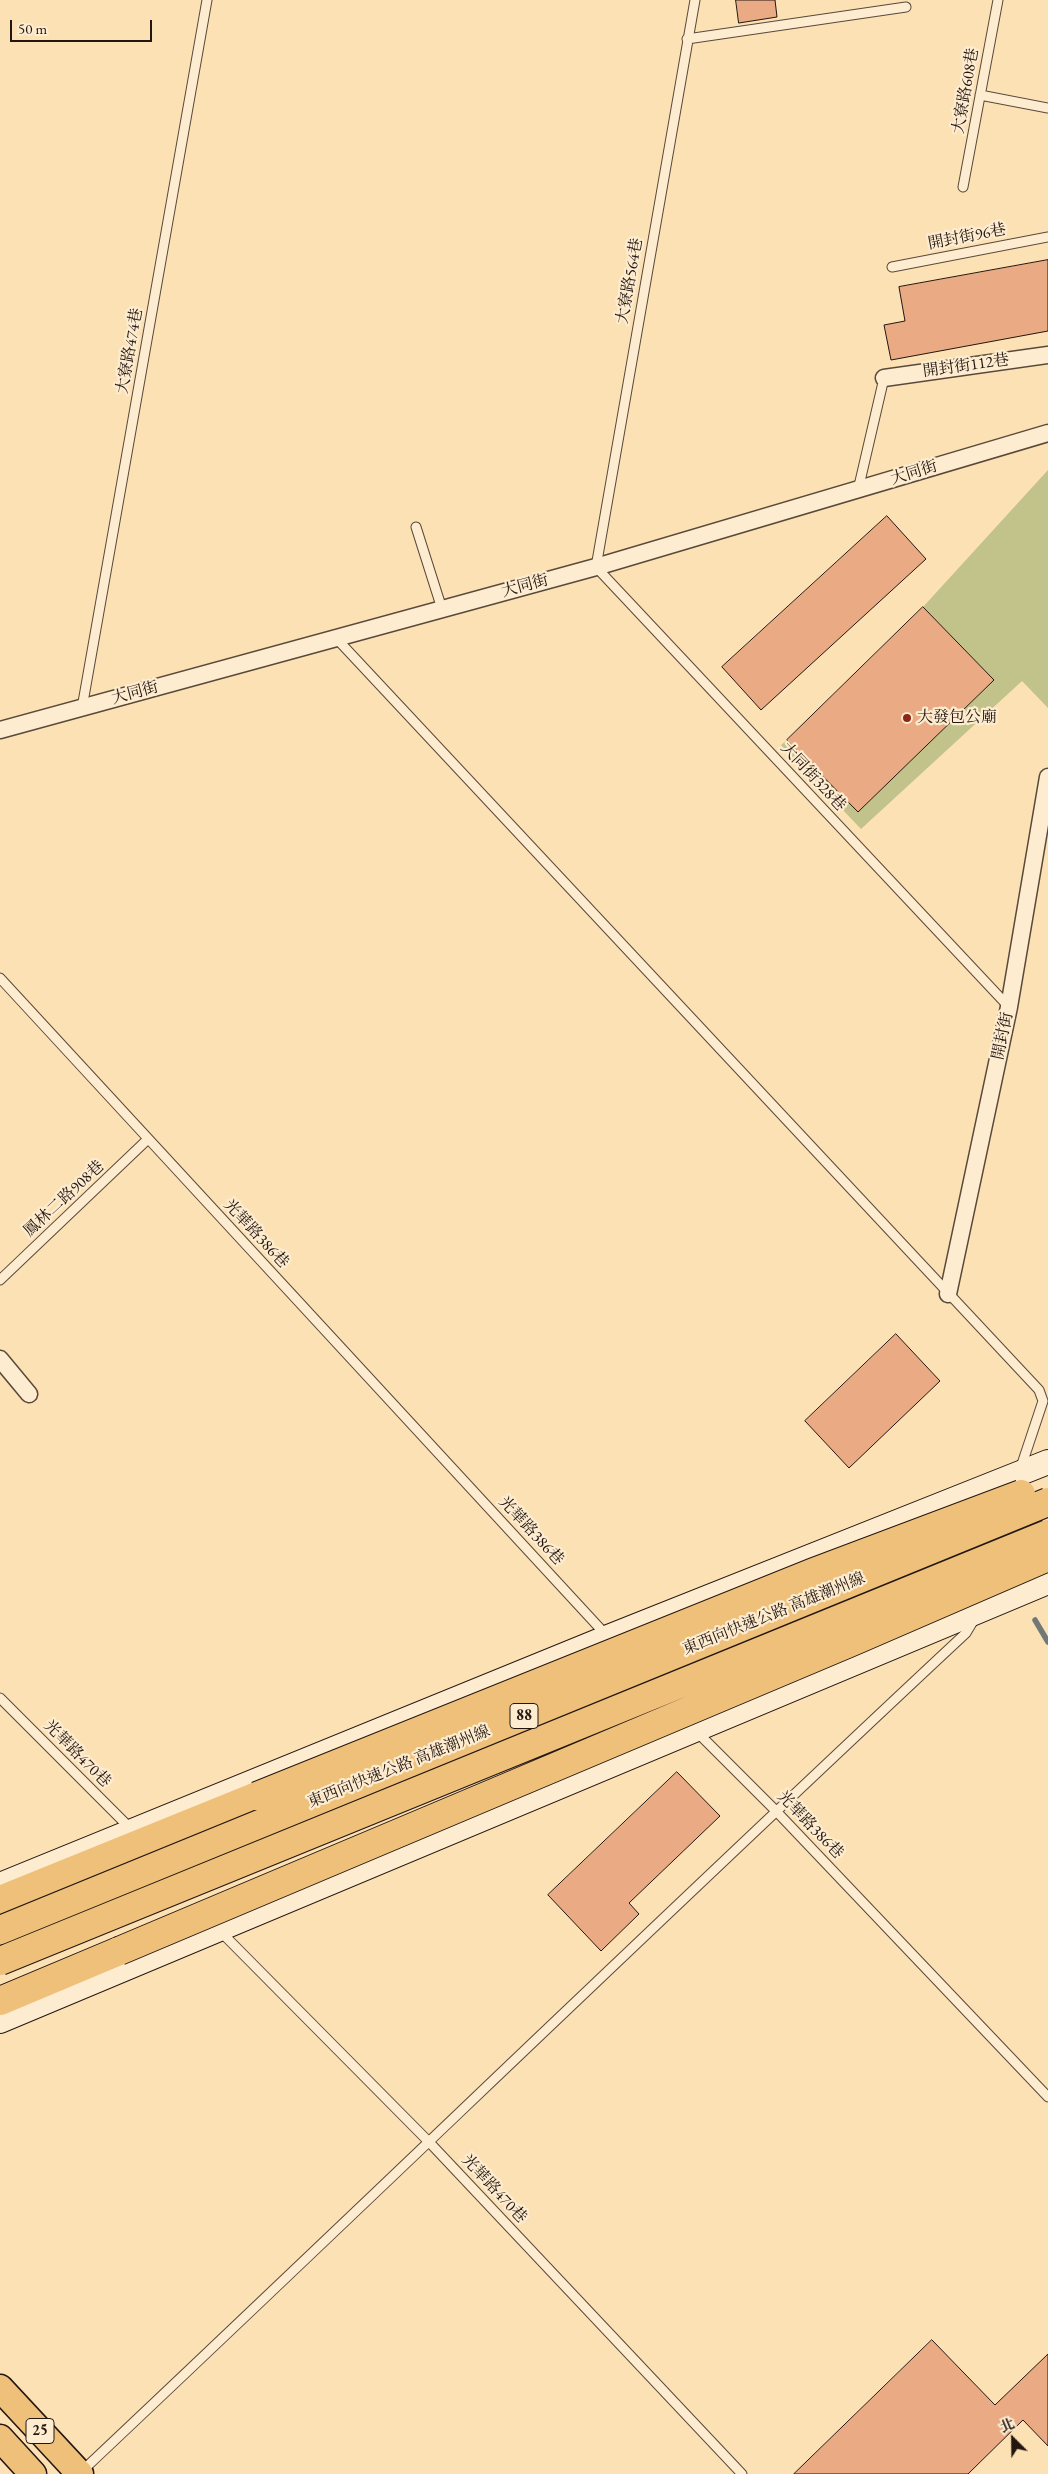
<!DOCTYPE html>
<html>
<head>
<meta charset="utf-8">
<style>
  body { margin:0 }
  #map { position:relative; width:1048px; height:2474px; overflow:hidden; background:#fce1b5; font-family:"EB Garamond","Noto Serif TC",serif }
  canvas { display:block }
  .north { position:absolute; left:988px; top:2414px; width:50px; height:50px; -webkit-text-stroke:4px #fdeccf; paint-order:stroke; rotate:337deg; font-size:14px; font-weight:700; line-height:20px; text-align:center; color:#231611 }
  .north::after { content:''; display:block; margin:auto; width:18px; height:22px; background:#231611; clip-path:polygon(50% 0,100% 100%,50% 72%,0 100%) }
  .scale { position:absolute; left:10px; top:20px; width:142px; height:22px; box-sizing:border-box; border:2px solid #231611; border-top:0; padding-left:6px; font-size:15px; line-height:18px; white-space:nowrap; color:#231611; -webkit-text-stroke:4px #fdeccf; paint-order:stroke }
</style>
</head>
<body>
<div id="map">
<canvas width="1048" height="2474"></canvas>
<div class="north">北</div>
<div class="scale">50 m</div>
</div>
<script>
const c = document.querySelector('canvas').getContext('2d');
c.lineJoin = 'round';
function paint(path, color) {
  c.fillStyle = color;
  c.fill(path, 'evenodd');
}
function trace(path, color, width, dash) {
  c.strokeStyle = color;
  c.lineWidth = width;
  c.lineCap = dash ? 'butt' : 'round';
  c.setLineDash(dash || []);
  c.stroke(path);
}
function label(font, color, halo, rows, align = 'center') {
  c.font = font + ' "EB Garamond","Noto Serif TC",serif';
  c.lineWidth = 4.5;
  c.setLineDash([]);
  c.textBaseline = 'middle';
  c.strokeStyle = halo;
  c.fillStyle = color;
  for (const [text, x, y, turn = 0] of rows) {
    c.save();
    c.translate(x, y);
    c.rotate((+turn || 0) * Math.PI / 180);
    c.textAlign = isNaN(turn) ? turn : align;
    if (halo) c.strokeText(text, 0, 0);
    c.fillText(text, 0, 0);
    c.restore();
  }
}
const green = new Path2D(`
  M1048,470V708L1022,681L861,829L781,745L787,740L858,812L994,680L923,607Z`);
const stream = new Path2D(`
  M1035,1620L1048,1642`);
const building = new Path2D(`
  M736,0H775L777,17L739,23Z
  M1048,260V331L891,360L884,325L905,321L899,287Z
  M887,516L926,559L761,710L722,667Z
  M923,607L994,680L858,812L787,740Z
  M896,1334L940,1381L849,1468L805,1421Z
  M677,1772L720,1816L629,1903L639,1914L601,1951L548,1895Z
  M932,2340L995,2405L1048,2354V2446L1023,2420L968,2474H794Z`);
const service = new Path2D(`
  M695,0L596,567L1009,1007
  M687,39L906,7
  M980,95L1048,108
  M963,187L998,0
  M892,267L1048,237
  M858,490L884,378
  M416,527L442,609
  M336,638L1039,1390L1043,1401L1020,1470
  M82,708L207,0
  M0,978L607,1636
  M0,1280L148,1139
  M0,1698L131,1829
  M696,1731L776,1811L1048,2097
  M219,1930L430,2143L742,2474
  M81,2472C377,2193 669,1910 966,1633L975,1618`);
const minor = new Path2D(`
  M884,378L1048,355
  M0,730L596,567L1048,433
  M948,1294L1009,1007L1048,777
  M0,1359L29,1394`);
const secondary = new Path2D(`
  M0,1885L608,1637L1048,1462
  M0,2021L1048,1582`);
const primary = new Path2D(`
  M0,2388L80,2474
  M0,2438L33,2474`);
const trunk = new Path2D(`
  M0,1900L257,1796
  M0,2001L119,1951`);
const trunkBridge = new Path2D(`
  M257,1796L814,1572L1021,1494
  M0,1930L1048,1502
  M119,1951L854,1641L1048,1557
  M0,1961L1048,1534`);
const markers = [
  [907,718,5,"#8f2418"]
];
const shields = [
  [524,1716,28],
  [40,2431,28]
];
const shieldNames = [
  ["88",524,1716],
  ["25",40,2431]
];
const streetNames = [
  ["大寮路608巷",966,91,-80],
  ["開封街96巷",967,237,-11],
  ["大寮路564巷",630,281,-80],
  ["大寮路474巷",130,351,-80],
  ["開封街112巷",966,366,-8],
  ["大同街",914,473,-17],
  ["大同街",525,586,-15],
  ["大同街",135,693,-15],
  ["大同街328巷",813,777,47],
  ["開封街",1003,1036,-78],
  ["鳳林二路908巷",64,1199,-43],
  ["光華路386巷",256,1234,47],
  ["光華路386巷",531,1531,47],
  ["東西向快速公路 高雄潮州線",774,1614,-22],
  ["光華路470巷",77,1754,45],
  ["東西向快速公路 高雄潮州線",399,1767,-22],
  ["光華路386巷",810,1825,46],
  ["光華路470巷",494,2189,47]
];
const poiNames = [
  ["大發包公廟",917,718]
];
paint(green, '#c2c28b');
trace(stream, '#707976', 5.5);
paint(building, '#eaaa84');
trace(building, '#231611', 1);
trace(service, '#59493a', 11);
trace(minor, '#59493a', 19);
trace(secondary, '#231611', 26);
trace(primary, '#231611', 29);
trace(trunk, '#231611', 30);
trace(service, '#fdeccf', 9);
trace(minor, '#fdeccf', 16);
trace(secondary, '#fdeccf', 24);
trace(primary, '#eec07a', 26);
trace(trunk, '#eec07a', 28);
trace(trunkBridge, '#231611', 30, []);
trace(trunkBridge, '#eec07a', 28);
for (const [x, y, r, color] of markers) {
  const dot = new Path2D();
  dot.arc(x, y, r, 0, 2 * Math.PI);
  c.fillStyle = color;
  c.fill(dot);
  trace(dot, '#fdeccf', 2);
}
for (const [x, y, w] of shields) {
  const box = new Path2D();
  box.roundRect(x - w / 2, y - 12.5, w, 25, 4);
  c.fillStyle = '#fdeccf';
  c.fill(box);
  trace(box, '#231611', 1);
}
label('bold 15px', '#231611', null, shieldNames);
label('16px', '#231611', '#fdeccf', streetNames);
label('16px', '#231611', '#fdeccf', poiNames, 'left');
</script>
</body>
</html>
